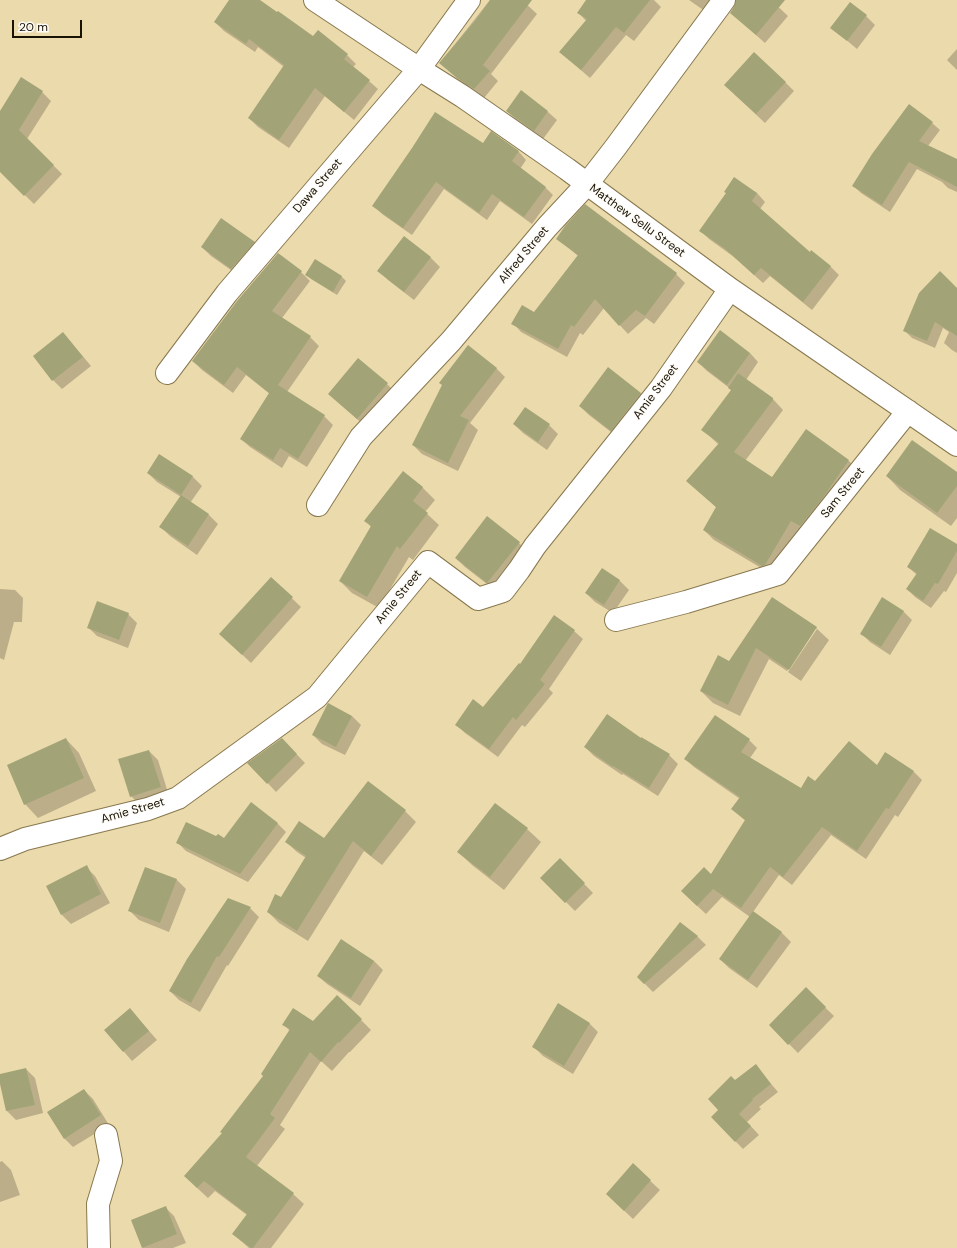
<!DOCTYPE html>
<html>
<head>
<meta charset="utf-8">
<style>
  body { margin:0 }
  #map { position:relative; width:957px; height:1248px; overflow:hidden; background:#ebdaac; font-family:"DM Sans",sans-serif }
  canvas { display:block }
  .scale { position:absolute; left:12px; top:20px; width:70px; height:18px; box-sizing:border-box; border:2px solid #191303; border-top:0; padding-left:5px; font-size:12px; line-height:14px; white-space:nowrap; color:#191303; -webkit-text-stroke:3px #fefcf8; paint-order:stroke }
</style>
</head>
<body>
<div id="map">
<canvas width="957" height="1248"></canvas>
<div class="scale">20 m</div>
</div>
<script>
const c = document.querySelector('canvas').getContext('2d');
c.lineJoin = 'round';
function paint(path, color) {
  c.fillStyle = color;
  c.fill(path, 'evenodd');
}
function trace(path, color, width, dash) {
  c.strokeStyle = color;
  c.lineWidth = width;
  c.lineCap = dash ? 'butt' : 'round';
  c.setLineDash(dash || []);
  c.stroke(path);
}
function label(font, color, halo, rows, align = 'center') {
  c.font = font + ' "DM Sans",sans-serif';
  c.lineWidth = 3;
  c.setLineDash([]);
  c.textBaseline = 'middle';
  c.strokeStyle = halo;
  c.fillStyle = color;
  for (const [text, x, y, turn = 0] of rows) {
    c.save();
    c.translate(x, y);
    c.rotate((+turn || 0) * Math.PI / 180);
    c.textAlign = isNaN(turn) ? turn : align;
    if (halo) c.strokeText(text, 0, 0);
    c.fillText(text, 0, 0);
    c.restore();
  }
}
const shadow = new Path2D(`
  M230,0H258L313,38L347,55L356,64L353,67L378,89L354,120L325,96L289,148L258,127L249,118L284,67L258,47L255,52L224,31L215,22Z
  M490,0H522L537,14L491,74L498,81L484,98L467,87L440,63Z
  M587,0H654L661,7L634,41L626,35L590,78L560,52L586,21L578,12Z
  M689,0H724L709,14Z
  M737,0H771L788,16L765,43L731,13Z
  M866,16L875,25L857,49L831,27Z
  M957,49V70L947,60Z
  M785,82L794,91L765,123L734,94Z
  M42,92L51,101L27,139L62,174L34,204L0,171V113Z
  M521,92L548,112L557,120L543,139L516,120L507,111Z
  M932,123L940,130L928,146L957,160V192L948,188L942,182L917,169L890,212L861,193L854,186Z
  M491,133L519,152L526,160L520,169L546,188L553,195L532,224L500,201L487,220L444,189L412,235L382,214L374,206L483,144Z
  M734,179L757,193L765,202L760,209L810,253L830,266L839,275L812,310L770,276L763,283L734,257L709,239L701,231L727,194Z
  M404,237L431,258L440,267L414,300L388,280L379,271Z
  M557,238L676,274L685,283L654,324L646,318L628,334L604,308L583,335L580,333L567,357L521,332L513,323L535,313L578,256Z
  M254,242L263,251L241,277L211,256L202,247Z
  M278,254L301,272L310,281L282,318L310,337L319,346L287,392L324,416L333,425L307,467L289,456L282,468L250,447L241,439L270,394L246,375L233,393L202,370L193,361Z
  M315,260L342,277L346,281L337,295L311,279L307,274Z
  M957,289V353L952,350L944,343L949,332L943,328L935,348L912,338L904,330Z
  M63,333L71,342L91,366L62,389L53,380L34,356Z
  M750,353L758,362L746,380L772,398L783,410L745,461L772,479L806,430L849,461L859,471L773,575L714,540L704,530L717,508L687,481L719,445L703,430L732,390L707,371L698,362Z
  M496,368L505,377L470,423L478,430L458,471L422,454L413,445Z
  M387,384L396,393L367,428L329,394Z
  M641,393L650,402L620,439L589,415L580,406Z
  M514,424L549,425L558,434L547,450L523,433Z
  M160,455L193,477L202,486L190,503L209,515L218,524L197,555L170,536L161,527L181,497L157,482L148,473Z
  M403,472L423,488L435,500L425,512L439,525L413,560L409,557L379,608L352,593L340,581L371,527L365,520Z
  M957,473V518L951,526L900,490L887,476Z
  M487,518L519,543L528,552L496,591L465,567L456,558Z
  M957,545V573L946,592L944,591L931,608L915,597L907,589L917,575L908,567Z
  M602,569L620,581L629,590L613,613L595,602L586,593Z
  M271,578L301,607L251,663L230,643Z
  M0,589L15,590L23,598L22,622H14L4,660L0,658Z
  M772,599L816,628L829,640L801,681L788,672L817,629H815L787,671L769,659L740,716L713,703L701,691L730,662Z
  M903,611L912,620L890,655L870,642L861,633Z
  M128,614L137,623L128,648L97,636L88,627Z
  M574,631L583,639L549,689L553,693L525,727L522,725L498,757L465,733L456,724L483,708L520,665Z
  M352,716L361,725L345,755L322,744L313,735Z
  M66,739L79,753L96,791L38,818L25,804Z
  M282,739L305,763L276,792L249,763Z
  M641,739L669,755L678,764L658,796L623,774L622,775L594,756L585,747Z
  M749,740L757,748L750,758L801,790L815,782L877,766L886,753L914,772L922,780L898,817L895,815L866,859L831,835L792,885L779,875L753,912L782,933L791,942L757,988L729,968L720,959L750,917L722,897L706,914L691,900L711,875L746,821L732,809L740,799L694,767L685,759Z
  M149,751L158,760L169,796L140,805L131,796Z
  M368,782L405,811L416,822L382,865L364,851L308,941L279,923L268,912L281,898L306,858L297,852L286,842L324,839Z
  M251,804L278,824L286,832L248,882L186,851L178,843L217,838L225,839Z
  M527,829L541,842L504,890L472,865L458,852Z
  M560,859L593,893L575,911L542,878Z
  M86,867L95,876L110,903L71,924L62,915Z
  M146,869L177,880L186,889L169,932L139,920L130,911Z
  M228,900L250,908L259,917L228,966L227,965L200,1012L179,1000L170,991Z
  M697,936L706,945L653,992L638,977Z
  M341,940L374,961L383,970L360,1006L327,984L318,976Z
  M806,989L834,1016L798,1053L770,1025Z
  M337,996L371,1030L350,1052H349L332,1071L321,1061L280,1125L285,1129L257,1166L293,1194L304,1204L271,1248H249L233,1234L247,1215L215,1191L208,1198L195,1186L223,1133L264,1076L290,1031L284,1025L313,1022Z
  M130,1009L157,1040L132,1061L105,1030Z
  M589,1023L598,1032L573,1074L543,1056L534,1047Z
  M755,1065L778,1092L759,1107L761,1109L747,1122L759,1135L743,1149L712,1117L720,1110L735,1082Z
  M26,1069L35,1078L43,1113L16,1120L7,1111L0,1075Z
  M84,1090L93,1099L109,1125L73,1147L64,1138Z
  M2,1161L11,1170L20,1195L0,1202V1162Z
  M633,1165L660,1190L633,1219L616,1203Z
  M165,1207L174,1216L186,1243L173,1248H143L132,1221Z`);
const building = new Path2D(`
  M229,0H260L277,12L278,11L313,36L318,30L348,54L344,59L370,80L344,112L315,88L279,140L248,118L284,65L249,39L246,44L214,22Z
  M490,0H532L483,65L490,71L474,89L457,78L439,63L475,21Z
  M586,0H650L624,33L616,27L581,70L559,52L587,19L577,13Z
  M736,0H785L756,35L730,13L734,7Z
  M850,2L867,15L847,41L830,28Z
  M754,52L786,82L756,114L724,85Z
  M21,77L43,91L19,130L54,165L24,196L0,172V111Z
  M521,90L548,111L534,131L506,111Z
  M909,104L933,122L919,141L957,159V187L909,162L882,205L852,186L872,154Z
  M435,112L483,143L491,131L519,151L512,161L546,187L524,217L492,194L479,213L436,182L403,228L372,206L412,148Z
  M734,177L757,193L752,201L810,252L811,250L831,266L803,302L761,268L754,275L724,248L699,231L726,193L724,192Z
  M585,204L677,273L645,316L636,310L619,326L595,299L574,327L571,325L558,349L511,324L522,305L534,312L578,255L556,239L565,226Z
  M221,218L255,242L231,269L201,247Z
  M404,236L431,257L404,292L377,271Z
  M278,253L302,271L272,311L311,336L278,385L325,415L298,459L280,448L273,460L240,439L269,393L237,367L224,385L192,361L237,301Z
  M315,259L342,276L333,292L305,275Z
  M940,271L957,288V336L935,322L927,341L903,331L919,293Z
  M720,330L750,353L727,385L697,362Z
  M63,332L83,357L52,381L33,356Z
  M468,345L497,368L460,416L469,420L448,463L412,445L442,385L439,383Z
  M358,358L388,383L357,419L328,394Z
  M608,367L641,393L611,431L579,406Z
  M738,373L773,398V400L734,452L772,477L806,429L849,460L822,499L800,526L791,521L765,565L762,566L703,530L716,507L686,481L719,443L701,430L731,390L728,388Z
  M525,407L550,424L538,442L513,424Z
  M912,440L957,472V486L937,513L886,476Z
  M159,454L193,476L181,495L147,473Z
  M403,471L423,487L413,501L428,513L400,549L397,546L367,597L339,581L371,526L364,521Z
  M181,495L209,514L188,546L159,527Z
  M487,516L520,542L487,583L455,558Z
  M930,528L957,544V551L938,584L935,583L923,601L906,589L917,573L907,567Z
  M602,568L620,580L604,605L585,593Z
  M271,577L293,597L242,655L219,634Z
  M772,597L817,627L789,670L756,648L728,705L700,691L718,655L729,661Z
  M882,597L904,611L881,647L860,634Z
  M97,601L129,613L119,640L87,628Z
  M554,615L575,630L540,680L545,684L516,720L513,717L489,749L455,725L473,699L483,707L519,663L520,664Z
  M328,703L352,716L336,747L312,735Z
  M607,714L641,738V737L670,754L649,788L613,766V767L584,747Z
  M715,715L750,739L741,752L801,788L808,776L815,781L849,741L877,765L885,752L914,771L889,809L886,808L857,851L822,827L783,877L770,867L741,908L713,889L697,906L681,891L704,867L711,874L745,820L731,809L740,797L684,759Z
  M66,738L84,778L24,805L7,765Z
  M282,738L297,754L267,784L247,763Z
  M149,750L161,787L130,797L118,759Z
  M368,781L406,810L371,856L353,841L297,931L267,912L275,894L281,897L306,856L285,842L299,821L324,838Z
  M251,802L278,823L240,874L176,843L186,822L216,836L218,834L224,838Z
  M495,803L528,828L490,877L457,852Z
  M560,858L585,883L565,903L540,878Z
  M87,865L101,894L61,915L46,886Z
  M145,867L177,879L160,923L128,911Z
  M228,898L251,907L219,957L217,956L191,1003L169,991L187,959Z
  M753,911L782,932L748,980L719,959Z
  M680,922L698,936L644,984L637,977Z
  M341,939L374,961L351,998L317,976Z
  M806,987L826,1007L788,1045L769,1025Z
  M337,995L362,1019L339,1043L338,1042L321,1062L310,1052L270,1114L275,1118L246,1157L294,1193L253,1248H251L232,1234L247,1214L204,1181L197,1188L184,1176L222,1133L220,1132L263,1076L261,1074L290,1029L282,1025L293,1008L313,1021Z
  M558,1003L590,1023L564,1066L532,1047Z
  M130,1008L149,1031L123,1052L104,1030Z
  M756,1064L771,1084L752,1099L753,1100L739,1114L751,1126L735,1142L711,1117L718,1110L708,1099L731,1076L735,1080Z
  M26,1068L35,1105L6,1111L0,1084V1074Z
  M84,1089L101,1115L64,1139L47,1112Z
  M633,1163L651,1180L624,1211L606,1194Z
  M166,1206L177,1234L142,1248L131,1220Z`);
const minor = new Path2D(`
  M315,0L419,69L462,96L567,169L730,289L957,445
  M167,373L227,293L419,69L469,0
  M318,505L361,437L451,341L547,227L587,184L615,148L724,0
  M616,620L686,602L778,574L908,411
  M0,849L25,839L148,809L178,798L317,697L428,562L478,599L503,591L519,570L535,546L661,388L730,289
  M99,1248L98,1204L111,1161L106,1135`);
const streetNames = [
  ["Dawa Street",318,186,-49],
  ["Matthew Sellu Street",637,221,36],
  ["Alfred Street",524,255,-50],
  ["Amie Street",656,392,-53],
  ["Sam Street",843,493,-51],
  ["Amie Street",399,597,-51],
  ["Amie Street",133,811,-16]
];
paint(shadow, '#0003');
paint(building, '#a2a477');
trace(minor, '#88784e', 24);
trace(minor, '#fff', 22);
label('12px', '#191303', '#fefcf8', streetNames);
</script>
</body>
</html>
